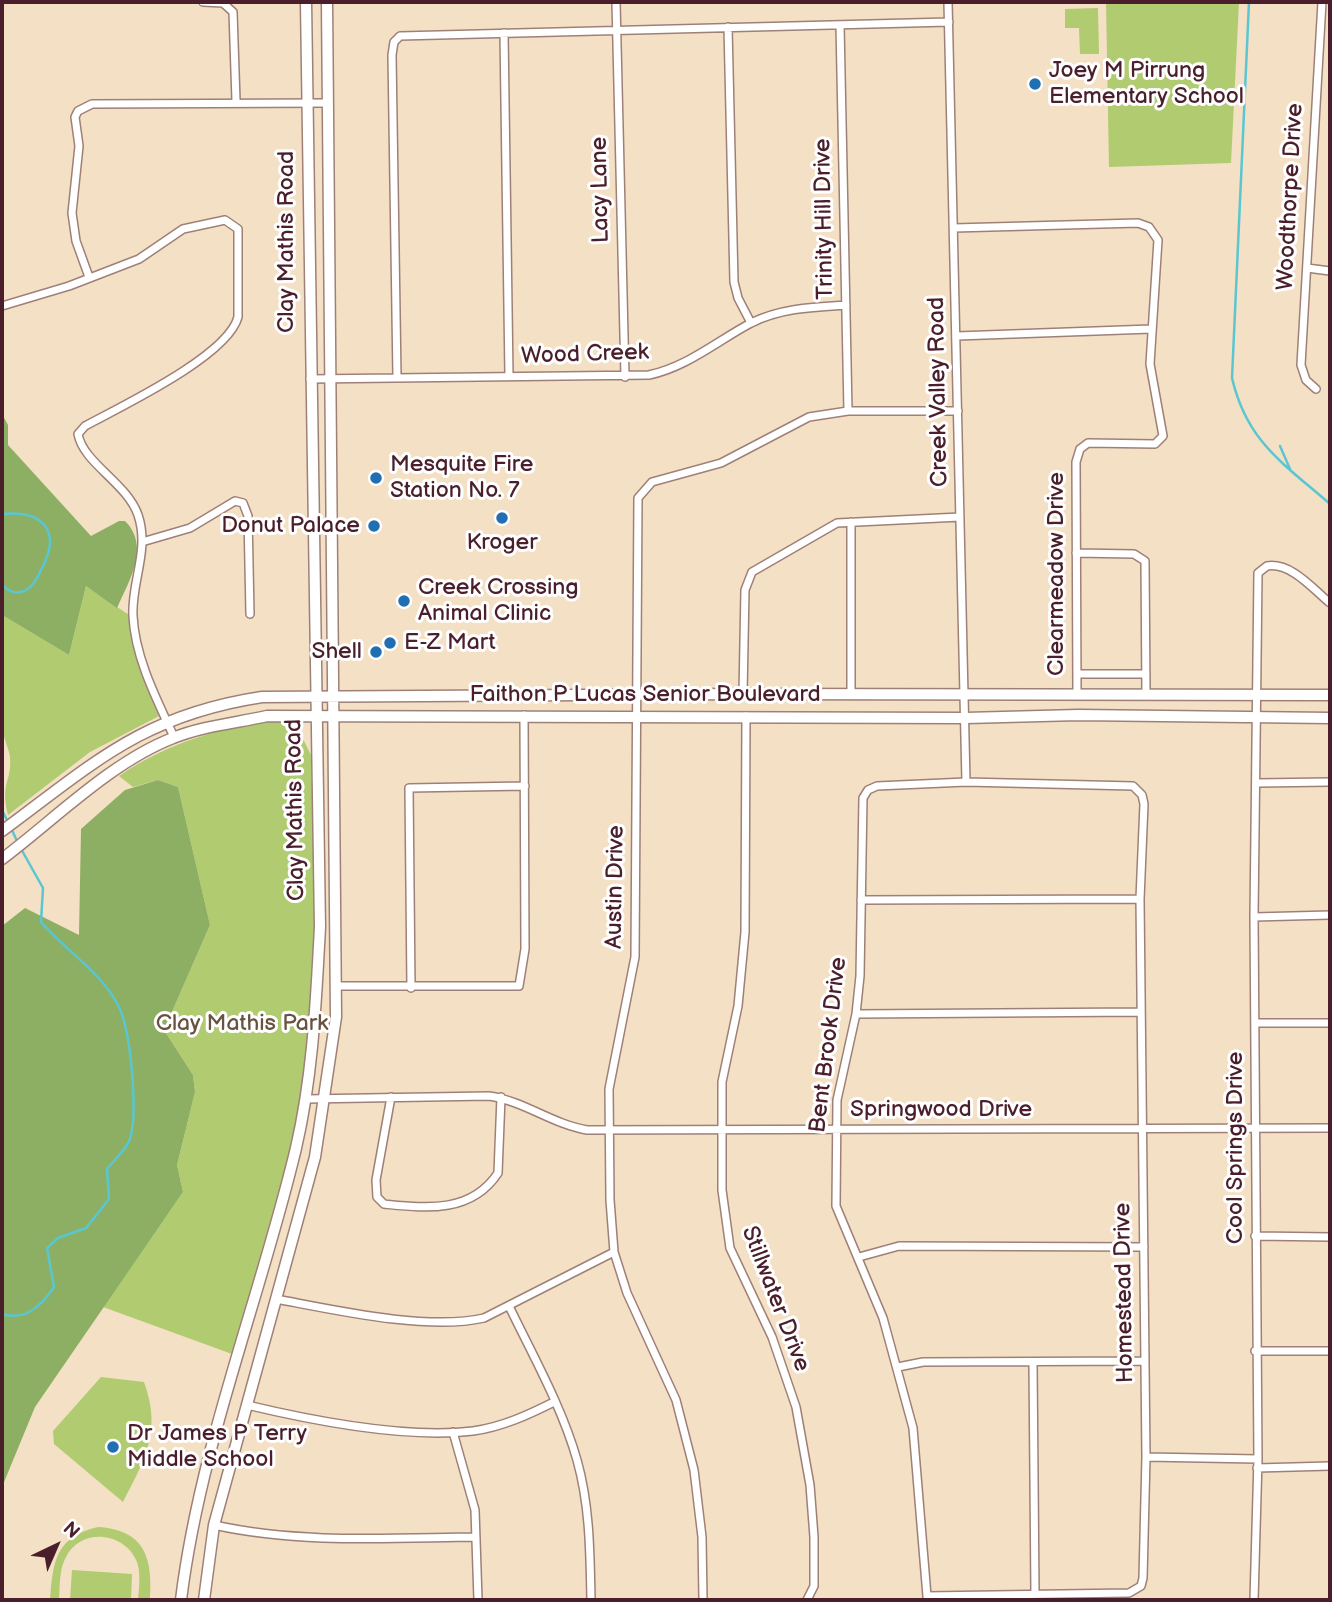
<!DOCTYPE html>
<html>
<head>
<meta charset="utf-8">
<style>
  body { margin:0 }
  #map { position:relative; width:1332px; height:1602px; overflow:hidden; background:#f4e0c5; font-family:"Balsamiq Sans",sans-serif }
  canvas { display:block }
  .frame { position:absolute; inset:0; border:4px solid #4a1f2b; pointer-events:none }
  .north { position:absolute; left:21px; top:1511px; width:70px; height:70px; -webkit-text-stroke:5px #fff; paint-order:stroke; rotate:44deg; font-size:19px; font-weight:700; line-height:28px; text-align:center; color:#4a1f2b }
  .north::after { content:''; display:block; margin:auto; width:24px; height:32px; background:#4a1f2b; clip-path:polygon(50% 0,100% 100%,50% 72%,0 100%) }
</style>
</head>
<body>
<div id="map">
<canvas width="1332" height="1602"></canvas>
<div class="frame"></div>
<div class="north">N</div>
</div>
<script>
const c = document.querySelector('canvas').getContext('2d');
c.lineJoin = 'round';
function paint(path, color) {
  c.fillStyle = color;
  c.fill(path, 'evenodd');
}
function trace(path, color, width, dash) {
  c.strokeStyle = color;
  c.lineWidth = width;
  c.lineCap = dash ? 'butt' : 'round';
  c.setLineDash(dash || []);
  c.stroke(path);
}
function label(font, color, halo, rows, align = 'center') {
  c.font = font + ' "Balsamiq Sans",sans-serif';
  c.lineWidth = 6;
  c.setLineDash([]);
  c.textBaseline = 'middle';
  c.strokeStyle = halo;
  c.fillStyle = color;
  for (const [text, x, y, turn = 0] of rows) {
    c.save();
    c.translate(x, y);
    c.rotate((+turn || 0) * Math.PI / 180);
    c.textAlign = isNaN(turn) ? turn : align;
    if (halo) c.strokeText(text, 0, 0);
    c.fillText(text, 0, 0);
    c.restore();
  }
}
const green = new Path2D(`
  M1106,2H1239L1231,163L1109,167Z
  M1098,8L1099,54H1080L1079,28H1065V9Z
  M86,586L129,615L133,645L161,715L90,752L8,815C0,782 12,782 10,757C9,749 4,740 3,731C0,694 2,653 2,615L69,655Z
  M281,720L297,727L311,755C313,848 321,944 311,1036C298,1145 266,1250 232,1354L103,1307L183,1192L177,1165L195,1092L193,1075L164,1030L210,925L178,787L158,780L133,787L119,776C169,742 221,727 281,720Z
  M101,1377L144,1382C162,1431 145,1459 123,1502L54,1444L53,1431Z
  M98,1527C145,1530 153,1558 150,1600H138C139,1588 141,1574 137,1562C125,1532 81,1527 66,1557C59,1569 60,1586 59,1600H50C53,1562 55,1537 98,1527Z
  M72,1570L132,1574L131,1600H70Z`);
const forest = new Path2D(`
  M2,414L8,425V445L91,536L119,521H125C151,546 128,583 117,608L86,586L69,655L2,615Z
  M158,780L178,787L210,925L164,1030L193,1075L195,1092L177,1165L183,1192L35,1407L2,1487V926L25,908L79,935L81,829L125,790Z`);
const stream = new Path2D(`
  M1249,2L1232,378C1247,442 1283,463 1330,504
  M1280,446L1290,469
  M2,514C42,510 62,530 42,568C37,578 33,589 21,592C13,594 8,590 2,585
  M2,810L8,822
  M11,828L17,841
  M2,1314C26,1321 41,1306 54,1287L47,1248L58,1238L86,1228L109,1199L107,1169C114,1160 126,1150 130,1139C138,1113 131,1029 118,1005C101,972 65,950 41,922L43,888L20,847`);
const street = new Path2D(`
  M203,2L223,3L233,12L236,101
  M616,2L625,377
  M948,2L966,782
  M840,25L848,411
  M728,27L734,282L738,298L751,323
  M504,33L509,376
  M954,228L1138,223L1149,227L1158,240L1150,364L1163,436L1155,444L1088,443L1080,449L1076,462L1077,695
  M1307,268L1330,271
  M89,277L76,241L72,213L79,146L75,117L78,111L92,104L328,103
  M2,306L69,286L139,259L183,229L225,220L238,229V317C228,356 120,407 85,426L78,434C83,463 127,483 138,515C150,550 131,582 133,616C135,658 157,700 174,737
  M957,336L1151,329
  M397,377L392,55L394,42L400,36L949,22
  M310,379L649,375C687,367 717,341 751,323C781,308 814,307 846,305
  M1316,389L1306,380L1301,365L1322,2
  M851,522V694
  M142,542L190,528L235,501L243,503L248,516L250,614
  M1076,553L1134,554L1145,561L1146,695
  M1077,674H1146
  M743,694L745,590L752,572L837,523L960,517
  M746,716L745,932L738,1006L722,1082V1190L730,1248L772,1337L796,1407L810,1485L814,1537V1586L807,1600
  M1257,783L1330,782
  M861,900L1140,899
  M1254,917L1330,915
  M338,986H519L525,949L524,715
  M411,988L409,788L525,786
  M856,1014L1140,1012
  M1255,1023H1330
  M391,1097L376,1180L377,1197L384,1204C425,1208 471,1214 498,1173L501,1097
  M306,1099L489,1096C524,1101 552,1124 587,1130L1330,1128
  M1255,1236L1330,1237
  M859,1257L899,1246L1144,1247
  M276,1299C335,1310 427,1331 484,1318L614,1252
  M509,1306C533,1356 562,1407 577,1460C590,1506 590,1553 591,1600
  M1255,1351H1330
  M1033,1362L1035,1595
  M898,1367L923,1362L1145,1361
  M247,1405C314,1421 405,1439 473,1431C502,1427 528,1415 554,1402
  M453,1432L475,1510L478,1600
  M1146,1457L1258,1459
  M1257,1468L1330,1466
  M214,1525C300,1544 389,1538 476,1537
  M927,1596L1129,1593L1141,1586L1143,1578L1146,1457L1140,899L1144,804L1142,795L1133,786L966,782L877,786L868,790L863,798L860,976L856,1014L837,1100L836,1206L883,1318L913,1428L927,1596V1600
  M703,1600L702,1537L694,1470L676,1400L627,1293L614,1252L610,1200L609,1089L635,957L638,498L652,482L721,463L809,417L848,411H958
  M1254,1600L1258,1459L1254,917L1258,573L1267,566C1291,562 1313,589 1330,603`);
const secondary = new Path2D(`
  M2,831C94,763 143,715 262,697L743,694L1330,695
  M2,859C54,820 111,762 173,738C202,726 236,723 267,716L966,718L1078,715L1330,718
  M181,1600C200,1446 260,1299 296,1148C313,1075 316,1001 320,927L306,2
  M204,1600L214,1525L315,1157L336,1017L327,2`);
const markers = [
  [1035,84,7,"#1f6fb2"],
  [376,478,7,"#1f6fb2"],
  [502,518,7,"#1f6fb2"],
  [374,526,7,"#1f6fb2"],
  [404,601,7,"#1f6fb2"],
  [390,643,7,"#1f6fb2"],
  [376,652,7,"#1f6fb2"],
  [113,1447,7,"#1f6fb2"]
];
const poiNames = [
  ["Joey M Pirrung",1049,71],
  ["Elementary School",1049,97],
  ["Mesquite Fire",390,465],
  ["Station No. 7",390,491],
  ["Donut Palace",360,526,"right"],
  ["Kroger",502,543,"center"],
  ["Creek Crossing",418,588],
  ["Animal Clinic",418,614],
  ["E-Z Mart",404,643],
  ["Shell",362,652,"right"],
  ["Dr James P Terry",127,1434],
  ["Middle School",127,1460]
];
const streetNames = [
  ["Lacy Lane",601,190,-91],
  ["Woodthorpe Drive",1291,197,-87],
  ["Trinity Hill Drive",825,219,-91],
  ["Clay Mathis Road",287,242,-90],
  ["Wood Creek",585,355,-2],
  ["Creek Valley Road",939,392,-91],
  ["Clearmeadow Drive",1057,574,-90],
  ["Faithon P Lucas Senior Boulevard",645,695],
  ["Clay Mathis Road",296,810,-91],
  ["Austin Drive",616,887,-89],
  ["Bent Brook Drive",829,1045,-83],
  ["Springwood Drive",941,1110],
  ["Cool Springs Drive",1236,1148,-90],
  ["Homestead Drive",1125,1293,-91],
  ["Stillwater Drive",775,1299,69]
];
const parkNames = [
  ["Clay Mathis Park",242,1024]
];
paint(green, '#b1cb71');
paint(forest, '#8caf63');
trace(stream, '#5ac6d2', 2.5);
trace(street, '#9f8078', 10);
trace(secondary, '#9f8078', 13);
trace(street, '#fff', 7);
trace(secondary, '#fff', 10);
for (const [x, y, r, color] of markers) {
  const dot = new Path2D();
  dot.arc(x, y, r, 0, 2 * Math.PI);
  c.fillStyle = color;
  c.fill(dot);
  trace(dot, '#fff', 2.5);
}
label('23px', '#4a1f2b', '#fff', poiNames, 'left');
label('23px', '#4a1f2b', '#fff', streetNames);
label('23px', '#695340', '#fff', parkNames);
</script>
</body>
</html>
